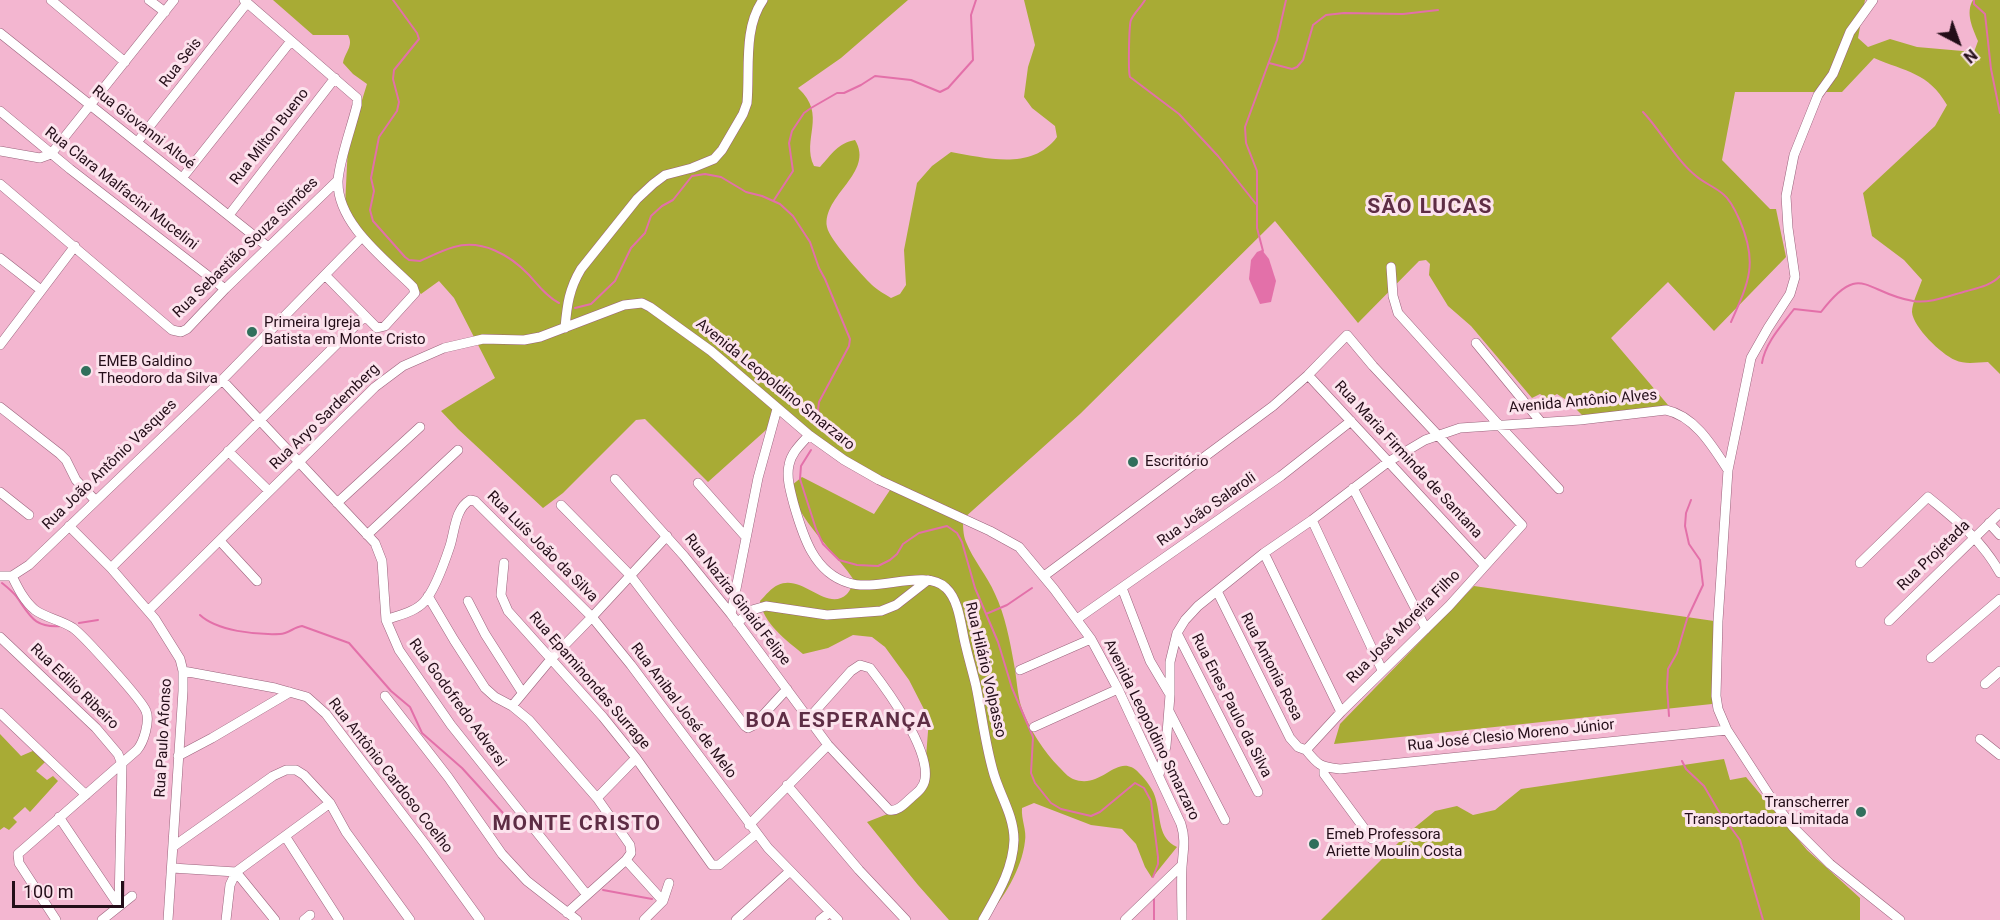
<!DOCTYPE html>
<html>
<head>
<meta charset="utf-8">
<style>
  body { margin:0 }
  #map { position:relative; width:2000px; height:920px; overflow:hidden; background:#f3b6d0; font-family:Roboto,sans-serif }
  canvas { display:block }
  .north { position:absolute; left:1928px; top:12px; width:60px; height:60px; -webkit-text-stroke:4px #fce3ed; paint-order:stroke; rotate:139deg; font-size:16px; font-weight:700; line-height:24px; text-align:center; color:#240e19 }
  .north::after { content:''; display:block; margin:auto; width:21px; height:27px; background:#240e19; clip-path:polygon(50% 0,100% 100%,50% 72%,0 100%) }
  .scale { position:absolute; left:12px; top:881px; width:112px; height:27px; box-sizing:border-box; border:3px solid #240e19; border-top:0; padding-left:8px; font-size:18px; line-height:21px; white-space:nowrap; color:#240e19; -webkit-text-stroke:4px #fce3ed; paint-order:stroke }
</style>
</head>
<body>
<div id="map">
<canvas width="2000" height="920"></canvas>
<div class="north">N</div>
<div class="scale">100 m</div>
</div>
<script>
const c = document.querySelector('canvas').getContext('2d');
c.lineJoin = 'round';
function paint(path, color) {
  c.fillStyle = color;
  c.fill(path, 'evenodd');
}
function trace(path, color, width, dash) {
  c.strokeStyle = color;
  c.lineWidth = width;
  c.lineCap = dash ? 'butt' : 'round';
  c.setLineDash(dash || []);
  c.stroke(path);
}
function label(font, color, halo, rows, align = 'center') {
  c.font = font + ' Roboto,sans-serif';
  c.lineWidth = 6;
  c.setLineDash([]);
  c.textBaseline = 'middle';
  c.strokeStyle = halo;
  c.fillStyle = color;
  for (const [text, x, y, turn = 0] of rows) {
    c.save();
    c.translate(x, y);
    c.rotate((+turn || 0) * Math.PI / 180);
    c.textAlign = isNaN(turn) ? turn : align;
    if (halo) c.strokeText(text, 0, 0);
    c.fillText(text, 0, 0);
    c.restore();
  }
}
const green = new Path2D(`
  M273,0H908L841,58L798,88C828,115 801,139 814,166L820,167C832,154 838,143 855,140C875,173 822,195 827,227C829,239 862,275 872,285C877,290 885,294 891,298L900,294L906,285L904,250L917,183L932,166L951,152C986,158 1032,171 1057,137L1055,126L1032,108L1024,97L1028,67L1035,45L1024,0H1865L1858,38L1868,47L1890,39L1917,47L1974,52L1978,41C1973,29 1965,13 1973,0H2000V374L1988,362C1977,362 1966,365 1955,360C1941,354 1913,327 1912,312C1912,303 1919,289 1922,280L1904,260L1872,236L1863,193L1935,126L1947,105C1928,72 1906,72 1874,58L1842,92H1735L1722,160L1770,209H1776L1786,257L1714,331L1668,282L1611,338L1668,405L1586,419L1568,401L1557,394L1548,399L1540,394L1532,398L1471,326L1448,306L1429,275L1430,264L1426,260L1419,261L1358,323L1275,221L1080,414L963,519C963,526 963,535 966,542C973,560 987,575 995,594C1005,615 1010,641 1014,664C1017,679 1017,695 1022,709C1030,730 1044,752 1059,767C1063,771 1068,777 1073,779C1103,791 1117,750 1139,773C1146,780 1154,790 1156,800C1161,819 1158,838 1177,847L1152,878L1145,867L1136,844L1122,829L1091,825L1034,803L1022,808C1021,819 1027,831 1025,841C1022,869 1003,899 985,920H949L918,885L867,822L903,808L927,787L926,757L929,719L909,680L885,647L872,637L853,635L828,648L803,654C786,640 763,623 760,601C766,595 771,588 778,585C802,573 827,613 847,594C850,591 852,585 855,582C839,555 792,516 792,485L802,477L874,514L890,490L785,413L708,482L645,419L636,420L563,493L543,508L458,429L441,411L495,378L454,298L439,281L421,294L369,242L345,206L348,145L367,84L353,74L343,63C345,52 354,46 348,35H313Z
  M1474,586L1714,621L1712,704L1334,744L1340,724Z
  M0,734L21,756L35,750L46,761L36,771L47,780L53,776L58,781L30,812L25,807L13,818L17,822L9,830L4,827L0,830Z
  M1724,759L1730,780L1746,777L1807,850L1860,898V920H1321L1408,833L1435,811L1457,806L1473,815L1495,810L1521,789Z`);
const water = new Path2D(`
  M1262,250L1269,259L1276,281L1271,302L1260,304L1249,279L1251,260L1257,252Z`);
const stream = new Path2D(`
  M393,0L417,33L419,39L394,70L393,79L399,102L397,111L379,137L371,178L374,191L370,210L373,221L405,257L409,260L420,261C431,256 443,250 454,247C482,239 510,255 529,275C538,285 547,297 559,303
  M1145,0C1141,7 1134,13 1131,20C1129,24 1128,72 1130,77L1179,114L1218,156L1256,204
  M1974,0V4L1985,14L1991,69L2000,113
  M1269,63L1292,69L1297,67L1303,60L1313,25L1326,15L1344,13L1403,14L1438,10
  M1643,112C1662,132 1675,159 1696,176C1704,183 1715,187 1723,194C1731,200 1736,212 1740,221C1758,263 1749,282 1731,322
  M774,200L793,171L789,143L792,131L804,113L811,108L837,93H844L861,85L875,76L911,80L940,92L948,88L973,60L971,15L976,0
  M1263,251L1257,228V171L1246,143L1245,127L1277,40L1286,0
  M575,308L591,304L615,281L631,248L645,233L651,216L662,206L673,200L692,176L705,174L721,177L746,192L762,196L780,204L793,216L810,242L819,268L825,279L850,339L849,346L819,402L818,410L825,428
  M1762,363C1765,343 1782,325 1794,309L1821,312C1861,260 1865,293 1913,301C1930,304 1951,295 1967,291C1978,288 1992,285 2000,276
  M811,450L801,466L800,479L816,529L823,544L839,560L857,565L878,566L890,560L897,554L903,544L919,533L947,526L957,533L962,542L975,588L998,642L1012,688L1033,737L1031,773L1035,783L1051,803L1061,809L1091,816L1100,812L1135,783L1144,788L1151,801L1158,857V864L1153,877
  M2,583C7,587 12,591 16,596C30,615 33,628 61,626
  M986,614L1007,605L1032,588
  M200,615C217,631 256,635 280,634C288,634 294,627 302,626L349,643L391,691L410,707L422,733L462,768L503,813L511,829
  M79,623L98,620
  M1669,716L1667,687L1668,669L1677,653L1687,619L1703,585L1700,560L1689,544L1685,526L1686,513L1691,500
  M1682,761L1686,769L1704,786L1718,810L1740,840L1763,920
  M603,890L652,899
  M1154,899V920`);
const minor = new Path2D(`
  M51,0L125,62
  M149,0L165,12
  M244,0L357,98V105C352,126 339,161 338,181C337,224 385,259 413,287L415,293L385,326L377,328L325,275
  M1873,0L1850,32L1833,74L1818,95L1794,155L1786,196L1788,228L1795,277L1790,294L1768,328L1751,358L1728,470L1718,621L1716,696L1718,709L1727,730L1775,804L1793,827L1830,864L1900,920
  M0,33L268,247
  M0,111L70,169L225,289
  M138,141L247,3
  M0,151L40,158L51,154L174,0
  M183,177L291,41
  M0,184L172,330L181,332L187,329L225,289L338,180
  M229,215L335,78
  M0,258L41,290
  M1391,267L1393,296L1398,313L1498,424L1559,489
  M565,328C567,305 569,289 581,269L637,199L653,184L665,175L692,168L714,159L722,150L743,114L747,103C750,70 743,28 763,0
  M1476,343L1540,421
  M0,345L75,246
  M1308,375L1485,566
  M222,380L375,543L382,561L386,620L399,650L451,725L587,895
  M0,407L60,454L66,460L76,480L95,500
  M809,435C801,444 791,453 789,465C786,478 791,493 794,505C803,536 814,573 849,583C877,592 926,568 946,588C960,601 961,629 966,647C969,660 973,673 976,686C982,715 985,743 993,771C999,794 1014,815 1014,840C1013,870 997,895 983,920
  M228,451L269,491
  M615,479L684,556L731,614L828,745L889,810C898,812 905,803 912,797C918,792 924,787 925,779C930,749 888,691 870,668L860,665L851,671L809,718
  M698,483L745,536
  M1353,488L1426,629
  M0,492L29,515
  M337,503L420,427
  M561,505L630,575L745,726L748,728L754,725L787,689
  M1312,520L1382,670
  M1989,523L2000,535
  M69,526L111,568L155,619L180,659L183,671V691L168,920
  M367,535L458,450
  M220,541L257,581
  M1264,553L1341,712
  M504,563L501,595L508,611L603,717L636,758L712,865H719L756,834
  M1860,563L1928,497C1957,521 1981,539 2000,573
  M111,568L364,317
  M0,576H12L29,565L222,380L362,237
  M12,576C18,588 24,601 35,610C46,618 61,620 73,628C83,635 142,700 146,711C150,721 144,742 137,750L18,854L19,863L56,920
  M1044,576L1273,406L1308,375L1347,335L1373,366L1522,525L1449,606L1341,712L1306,750
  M1122,588L1150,661L1169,693
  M1217,591L1290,738L1298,747L1306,750
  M428,596L454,640L485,688L495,697L512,706L529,720L597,798L630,845L631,853L626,860L567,913
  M468,601L485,634L522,692
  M149,610L375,387L403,366L444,348L483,339L524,340L540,337L624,305L642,303L650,307L711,351L809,435L844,460L879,480L990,531L1019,547L1054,589L1091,639L1118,689L1181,824C1186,840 1183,851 1182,867C1181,884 1182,902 1182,920
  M731,614L758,478L777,409
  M1077,619L1281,476L1351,421
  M386,620C399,615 415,612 424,602C435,590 445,561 450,546C455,530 455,509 470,500L475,501L592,617L631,665L768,848L838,920
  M1889,621L2000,513
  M737,623L752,610L766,606L827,615L881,611L896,605L928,580
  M1177,633L1258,792
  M0,637L96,728L118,754L122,764L119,906
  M1931,658L2000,599
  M1020,670L1091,639
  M183,671L275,688L307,697L326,714L425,844L480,920
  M1985,684L2000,671
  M385,696L448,777L502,854L527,881L577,920
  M512,706L551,659L592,617L667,536
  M1169,711L1225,820
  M0,713L86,795
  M1034,727L1118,689
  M1980,739L2000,755
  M1306,750C1318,765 1320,767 1340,769L1727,730
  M178,756L212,738L290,692
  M1324,768V774L1372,839
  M1159,775L1166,746L1170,695V662L1177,633L1185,620L1198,606L1264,553L1312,520L1388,462L1425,440L1460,428L1580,420L1666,410C1695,416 1713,447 1728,470
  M787,785L859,870L906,920
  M597,798L636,758
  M59,817L119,906
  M749,825L828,745
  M285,836L339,920
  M174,846L273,776L286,770H296L304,775L330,803L346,832L410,920
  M626,860L663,901
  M172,868L236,872
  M236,872L275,920
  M102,920L132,896
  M226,920L230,885L236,872L330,803
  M304,920L310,915
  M644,920L663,901L669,883
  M736,920L790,871
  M820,920L830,912
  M1125,920L1182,865`);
const markers = [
  [252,332,6,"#316f5c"],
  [86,371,6,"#316f5c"],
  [1133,462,6,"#316f5c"],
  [1861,812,6,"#316f5c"],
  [1314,844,6,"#316f5c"]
];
const streetNames = [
  ["Rua Seis",181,63,-52],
  ["Rua Giovanni Altoé",143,128,38],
  ["Rua Milton Bueno",270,137,-52],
  ["Rua Clara Malfacini Mucelini",121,189,38],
  ["Rua Sebastião Souza Simões",246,248,-44],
  ["Avenida Leopoldino Smarzaro",775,385,39],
  ["Avenida Antônio Alves",1583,402,-5],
  ["Rua Aryo Sardemberg",325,417,-44],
  ["Rua Maria Firminda de Santana",1408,460,47],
  ["Rua João Antônio Vasques",110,465,-44],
  ["Rua João Salaroli",1207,510,-35],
  ["Rua Luís João da Silva",542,547,45],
  ["Rua Projetada",1934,556,-44],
  ["Rua Nazira Ginaid Felipe",737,600,52],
  ["Rua José Moreira Filho",1404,627,-45],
  ["Rua Antonia Rosa",1271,667,63],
  ["Rua Hilário Volpasso",985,670,77],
  ["Rua Epaminondas Surrage",589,681,49],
  ["Rua Edilio Ribeiro",74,687,44],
  ["Rua Godofredo Adversi",457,703,54],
  ["Rua Enes Paulo da Silva",1231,706,63],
  ["Rua Anibal José de Melo",683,711,53],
  ["Avenida Leopoldino Smarzaro",1151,730,64],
  ["Rua José Clesio Moreno Júnior",1511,736,-6],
  ["Rua Paulo Afonso",164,738,-87],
  ["Rua Antônio Cardoso Coelho",390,776,52]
];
const poiNames = [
  ["Primeira Igreja",264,323],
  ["Batista em Monte Cristo",264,340],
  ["EMEB Galdino",98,362],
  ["Theodoro da Silva",98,379],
  ["Escritório",1145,462],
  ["Transcherrer",1849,803,"right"],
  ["Transportadora Limitada",1849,820,"right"],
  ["Emeb Professora",1326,835],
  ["Ariette Moulin Costa",1326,852]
];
const districtNames = [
  ["SÃO LUCAS",1430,208],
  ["BOA ESPERANÇA",839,722],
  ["MONTE CRISTO",577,825]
];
paint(green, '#a8ab35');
paint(water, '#e370a9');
trace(stream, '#e370a9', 2);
trace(minor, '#9a637c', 10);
trace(minor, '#fff', 9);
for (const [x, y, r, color] of markers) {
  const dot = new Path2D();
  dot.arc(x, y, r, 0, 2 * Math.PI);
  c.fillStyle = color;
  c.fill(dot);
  trace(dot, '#fce3ed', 2);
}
label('15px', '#240e19', '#fce3ed', streetNames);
label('15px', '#240e19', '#fce3ed', poiNames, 'left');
c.letterSpacing = '1.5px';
label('bold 21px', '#5e2d45', '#fce3ed', districtNames);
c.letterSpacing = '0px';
</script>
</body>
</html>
